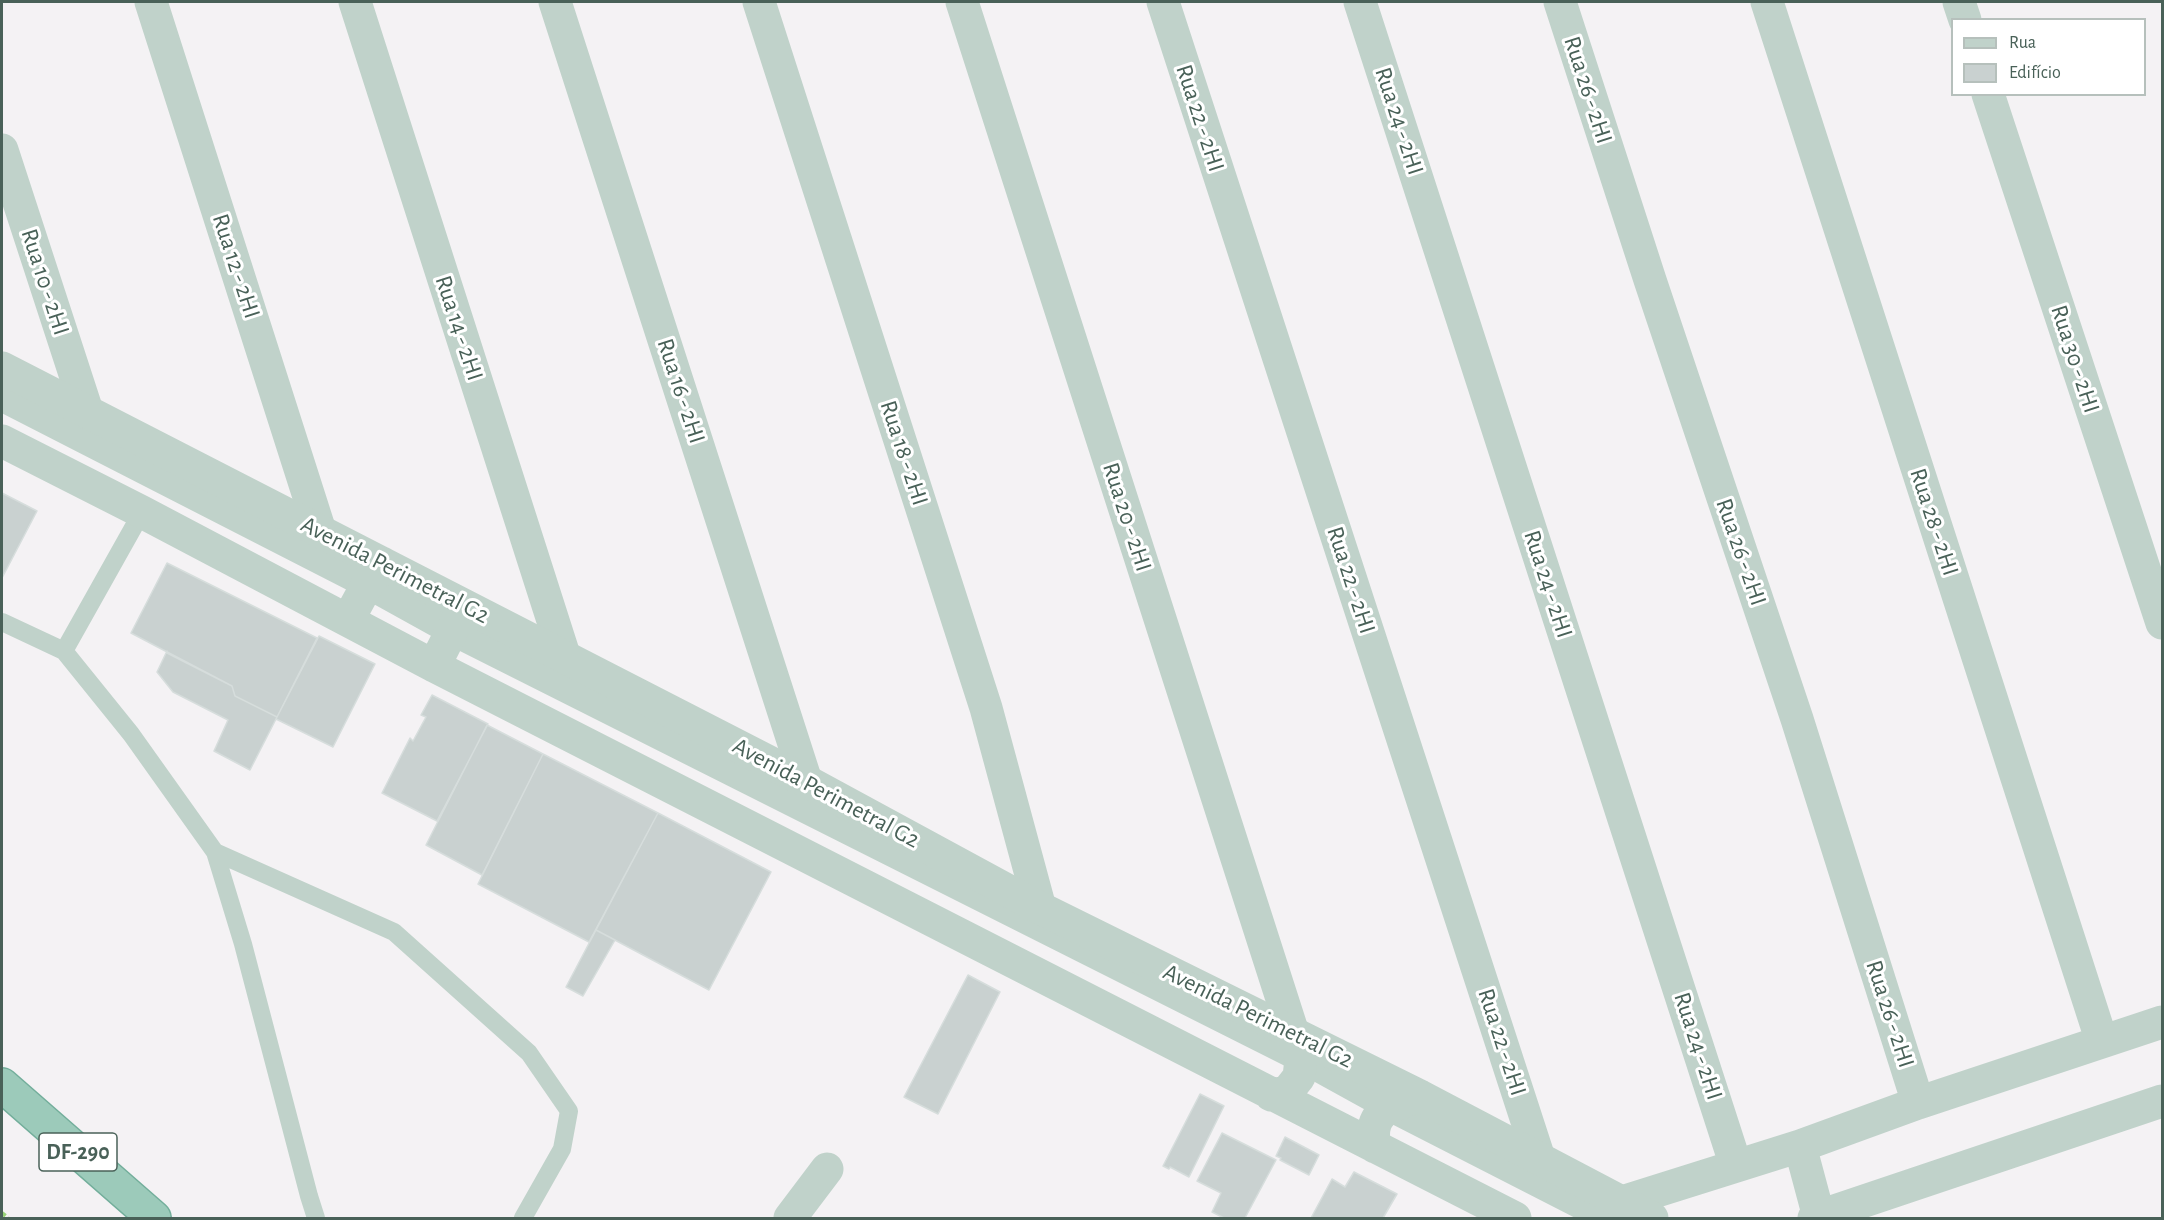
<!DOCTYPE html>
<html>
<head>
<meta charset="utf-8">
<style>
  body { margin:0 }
  #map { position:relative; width:2164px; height:1220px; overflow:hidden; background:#f4f2f4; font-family:"Alegreya Sans",sans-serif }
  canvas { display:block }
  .frame { position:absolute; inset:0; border:3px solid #496158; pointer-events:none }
  .legend { position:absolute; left:1951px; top:18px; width:195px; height:78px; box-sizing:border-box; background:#fff; border:2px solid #b6c0bc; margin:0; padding:8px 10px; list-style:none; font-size:18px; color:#496158 }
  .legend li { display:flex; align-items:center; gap:12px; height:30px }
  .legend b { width:30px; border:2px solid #b6c0bc }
</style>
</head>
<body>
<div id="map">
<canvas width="2164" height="1220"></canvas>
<div class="frame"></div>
<ul class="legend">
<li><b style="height:8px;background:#c0d2ca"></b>Rua</li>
<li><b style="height:16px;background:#c9d1d0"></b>Edifício</li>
</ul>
</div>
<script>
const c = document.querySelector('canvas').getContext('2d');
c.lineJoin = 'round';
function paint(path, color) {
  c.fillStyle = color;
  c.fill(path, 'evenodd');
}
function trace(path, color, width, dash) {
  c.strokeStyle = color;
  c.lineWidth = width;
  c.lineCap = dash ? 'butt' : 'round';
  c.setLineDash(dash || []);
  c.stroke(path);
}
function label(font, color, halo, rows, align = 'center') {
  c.font = font + ' "Alegreya Sans",sans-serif';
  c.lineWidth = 6;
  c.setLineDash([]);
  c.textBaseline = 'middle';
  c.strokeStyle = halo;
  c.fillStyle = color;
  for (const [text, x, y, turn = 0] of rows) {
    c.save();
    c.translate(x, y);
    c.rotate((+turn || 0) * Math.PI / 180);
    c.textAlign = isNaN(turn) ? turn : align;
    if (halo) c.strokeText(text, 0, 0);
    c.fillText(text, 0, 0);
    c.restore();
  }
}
const building = new Path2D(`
  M2,493L37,511L2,578Z
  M167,563L317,638L277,717L235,696L232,686L131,633Z
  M319,636L375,664L333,747L276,719Z
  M167,651V653L232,686L235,696L277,717L250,770L214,751L228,720L173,692L157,672Z
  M432,695L488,724L437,821L382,793L410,738L413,741L426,717L421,715Z
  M487,725L543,754L482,875L426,845Z
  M543,754L658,813L589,942L478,884Z
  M658,813L771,872L709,990L596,930Z
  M596,930L615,940L583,996L566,987Z
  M968,975L1000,992L938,1114L904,1097Z
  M1200,1094L1224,1106L1189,1177L1170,1167L1169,1169L1163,1166Z
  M1222,1133L1276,1160L1245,1218H1224L1212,1212L1221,1193L1197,1181Z
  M1285,1137L1319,1155L1309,1175L1280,1160L1281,1158L1276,1156Z
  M1354,1172L1397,1194L1383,1218H1311L1332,1179L1345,1187Z`);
const path = new Path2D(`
  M2,1213L8,1218`);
const service = new Path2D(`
  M2,622L64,651L131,734L215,852L243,944L309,1196L316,1218
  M64,651L142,512
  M215,852L394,932L529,1053L569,1111L562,1149L523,1218`);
const pedestrian = new Path2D(`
  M2,398L367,585L450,631L1301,1059L1388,1107L1605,1218`);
const minor = new Path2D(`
  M151,2L320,531
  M355,2L564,655
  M555,2L806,781
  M759,2L986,708L1040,908
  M962,2L1293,1033
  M1163,2L1539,1158
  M1360,2L1736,1166
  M1560,2L1650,280L1797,719L1918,1103
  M1767,2L2102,1042
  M1959,2L1965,20
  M1988,94L2162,623
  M2,150L88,414
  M1800,1146L1819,1217
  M1622,1202L1800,1146L1918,1103L2162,1022
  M790,1218L827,1169
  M1814,1218L2162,1101`);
const tertiary = new Path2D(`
  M2,368L806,781L1040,908L1420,1096L1652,1218
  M2,441L142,512L434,666L1515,1218
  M348,620L367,585L382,563
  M434,666L464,607
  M1271,1095L1287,1092L1299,1077L1301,1059L1293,1033
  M1375,1147C1367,1110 1392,1106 1420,1096`);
const trunk = new Path2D(`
  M2,1085L154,1218`);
const shields = [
  [78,1152,78]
];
const shieldNames = [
  ["DF-290",78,1152]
];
const streetNames = [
  ["Rua 26 - 2HI",1588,90,72],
  ["Rua 22 - 2HI",1200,118,72],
  ["Rua 24 - 2HI",1399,121,72],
  ["Rua 12 - 2HI",236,266,72],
  ["Rua 10 - 2HI",45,282,72],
  ["Rua 14 - 2HI",459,328,72],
  ["Rua 30 - 2HI",2075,359,72],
  ["Rua 16 - 2HI",681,391,72],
  ["Rua 18 - 2HI",904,453,72],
  ["Rua 20 - 2HI",1127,517,72],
  ["Rua 28 - 2HI",1934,522,72],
  ["Rua 26 - 2HI",1741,552,71],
  ["Avenida Perimetral G2",395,570,27],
  ["Rua 22 - 2HI",1351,580,72],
  ["Rua 24 - 2HI",1548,584,72],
  ["Avenida Perimetral G2",826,793,28],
  ["Rua 26 - 2HI",1890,1014,72],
  ["Avenida Perimetral G2",1258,1016,26],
  ["Rua 22 - 2HI",1502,1042,72],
  ["Rua 24 - 2HI",1698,1046,72]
];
paint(building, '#c9d1d0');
trace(building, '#d6dddc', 1.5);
trace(trunk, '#73ae9b', 36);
trace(path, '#96d276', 4, [4.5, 3]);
trace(service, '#c0d2ca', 18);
trace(pedestrian, '#c0d2ca', 27);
trace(minor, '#c0d2ca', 33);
trace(tertiary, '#c0d2ca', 33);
trace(trunk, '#9ccaba', 33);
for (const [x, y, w] of shields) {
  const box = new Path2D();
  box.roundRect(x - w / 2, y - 19, w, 38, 4.5);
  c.fillStyle = '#fff';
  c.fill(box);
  trace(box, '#496158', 1.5);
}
label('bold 22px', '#496158', null, shieldNames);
label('24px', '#496158', '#fff', streetNames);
</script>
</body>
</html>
